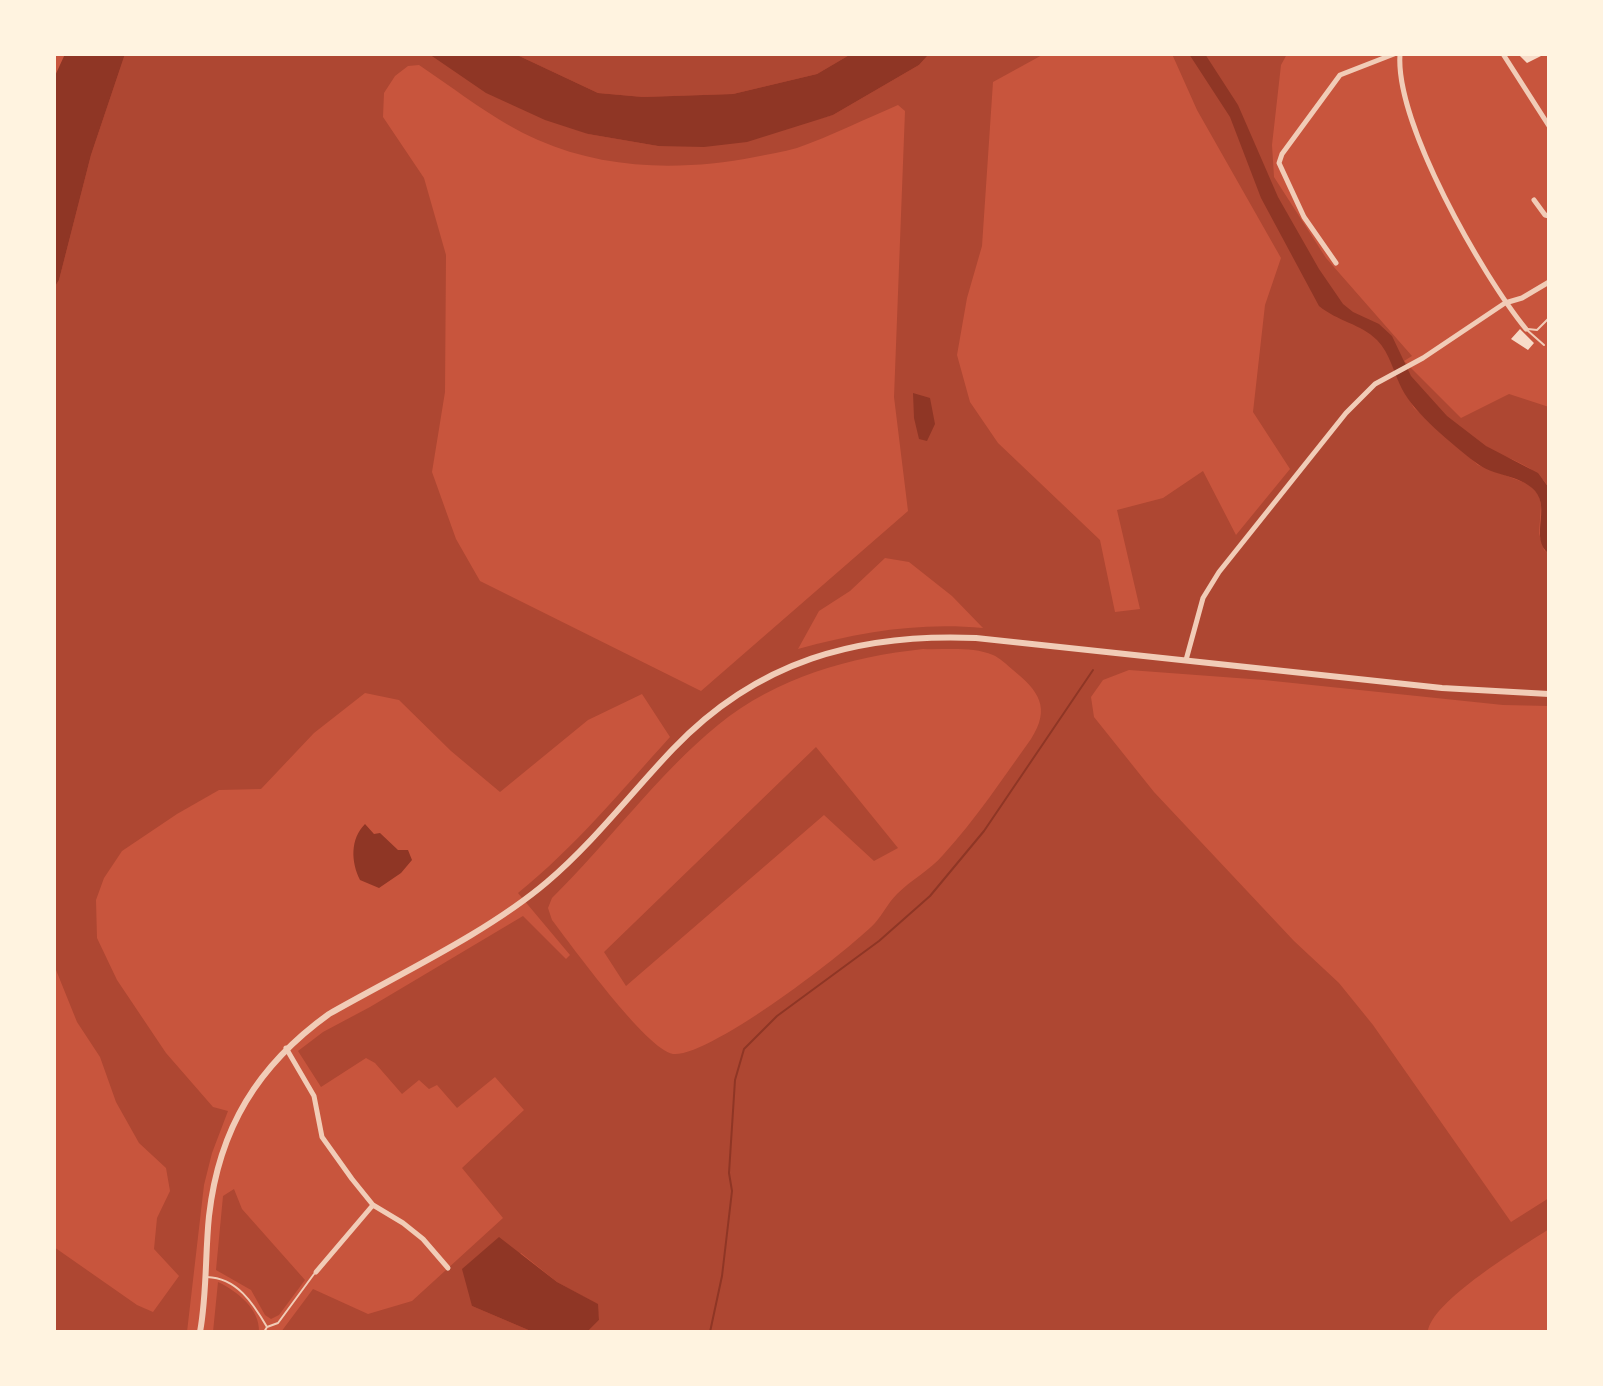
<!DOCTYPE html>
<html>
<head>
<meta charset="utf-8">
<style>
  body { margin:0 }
  #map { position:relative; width:1603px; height:1386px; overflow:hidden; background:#c8553d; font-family:"Source Serif 4",serif }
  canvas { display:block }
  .frame { position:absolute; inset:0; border:56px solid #fff3e0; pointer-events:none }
</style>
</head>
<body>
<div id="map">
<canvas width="1603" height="1386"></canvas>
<div class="frame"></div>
</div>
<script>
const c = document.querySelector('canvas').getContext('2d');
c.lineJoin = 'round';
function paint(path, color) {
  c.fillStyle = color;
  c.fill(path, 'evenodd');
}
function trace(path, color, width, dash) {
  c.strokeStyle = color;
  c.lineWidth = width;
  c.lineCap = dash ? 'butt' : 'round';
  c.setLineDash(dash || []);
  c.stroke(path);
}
const green = new Path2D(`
  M125,54H429L588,134L658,146L797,125L833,115L919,65L929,54H1044L993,82L982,246L967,298L957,355L970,402L998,443L1100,540L1115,612L1140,609L1117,510L1163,498L1203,471L1236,535L1290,469L1253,412L1265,305L1281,258L1197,110L1172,54H1287L1281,65L1272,145L1274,177L1326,258L1412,356L1404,361L1461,418L1509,394L1549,407V488C1536,465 1509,460 1487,447C1457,430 1428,402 1409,374L1398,380L1414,408L1478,465L1528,484L1539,495L1541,506L1539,533L1544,550L1549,554V706L1503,705L1264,680L1129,670L1103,680L1091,697L1094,717L1154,792L1294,941L1339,983L1373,1025L1511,1222L1549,1198V1229C1523,1246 1430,1302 1428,1332H587L599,1320L597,1304L557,1282L521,1253L472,1306L533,1332H281L313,1289L368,1314L412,1301L503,1218L462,1168L524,1110L495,1077L457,1108L437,1085L429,1089L419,1080L402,1094L375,1063L366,1058L321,1087L298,1051L323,1032L370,1007L523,916L566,959L570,955L518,893C575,847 621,791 670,737L642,694L588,720L500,792L451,751L399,700L365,693L314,733L261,789L219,790L177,814L122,851L104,878L96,900L97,938L117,980L166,1053L213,1107L228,1111L212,1153L204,1185L187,1332H54V1247L137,1305L153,1312L179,1276L154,1249L157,1218L170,1191L166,1168L139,1143L116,1102L100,1057L77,1022L54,965V288L59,280L91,155ZM419,65C458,91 495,121 538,140C606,170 683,171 755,157C768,154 783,152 797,148C831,136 865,119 898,105L905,111L894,397L908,511L701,691L480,581L456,539L432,472L445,392L446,255L424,178L383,117L384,93L395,76L408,66ZM885,558L909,562L952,596L983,628C919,622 860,632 798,649L819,611L850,591ZM923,649C945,650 972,646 993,655C1000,658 1007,665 1013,670C1039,691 1051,708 1031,739C1003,778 976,819 943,855C930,870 911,880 897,894C888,903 883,914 875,923C847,952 709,1058 673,1054C647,1050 571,945 552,920L548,908L552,898C608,843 659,773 718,725C777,677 850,657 923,649Z
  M515,54H851L817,74L733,94L643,97L598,93Z
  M816,747L898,848L874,861L824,815L626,986L604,952Z
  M234,1189L242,1209L305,1280L279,1315L271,1319L265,1315L251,1290L216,1270L223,1196Z
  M218,1282C237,1291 260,1309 259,1332H213Z`);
const water = new Path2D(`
  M65,54H125L91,155L59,280L54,288V78Z
  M429,54H515L598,93L643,97L733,94L817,74L851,54H929L919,65L833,115L747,142L704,147L658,146L588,134L545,120L486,93Z
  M1189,54H1205L1238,105L1278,197L1319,269L1343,304L1353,312L1379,324L1392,336L1411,376L1447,416L1486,446L1538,473L1549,488V554C1529,538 1551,509 1535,491C1520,474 1493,477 1475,462C1453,445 1414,413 1402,389C1394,374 1390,353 1377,340C1361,324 1337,321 1319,306L1261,198L1230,117Z
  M913,393L930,398L935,424L927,441L919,439L914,418Z
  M365,824L374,834L380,833L398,850H408L412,860L401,873L379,888L360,880C351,862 350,839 365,824Z
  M499,1237L557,1282L598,1304L599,1320L587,1332H533L472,1306L462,1269Z`);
const stream = new Path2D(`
  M710,1332L722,1276L732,1191L729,1173L735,1080L744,1049L777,1016L879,941L930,896L984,831L1093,670`);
const building = new Path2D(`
  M1518,54H1545L1527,63Z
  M1520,329L1534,343L1528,350L1511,339Z`);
const service = new Path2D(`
  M1528,329L1537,330L1549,318
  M1527,330L1544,345
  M207,1277C237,1278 253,1303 267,1327
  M264,1332L267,1327L278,1323L314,1274`);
const minor = new Path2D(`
  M1400,54C1395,123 1482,275 1526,329
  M1503,54L1549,126
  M1534,200L1545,215L1549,216
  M1336,263L1304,217L1279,163L1282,154L1340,75L1394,54
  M1186,660L1203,598L1219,572L1346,413L1375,384L1423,358L1505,303L1522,298L1549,282
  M286,1048L314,1096L322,1137L352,1179L373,1205L403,1223L423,1239L448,1268
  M316,1272L373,1205`);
const tertiary = new Path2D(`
  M200,1332C207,1294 205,1255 209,1216C219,1128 258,1065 329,1014C399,974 487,933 547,882C594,842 631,793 673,749C757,661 857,633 976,638L1442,688L1549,694`);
paint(green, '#ae4732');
paint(water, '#8f3625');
trace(stream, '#8f3625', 2);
paint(building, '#f7dbc8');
trace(service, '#f1ccb7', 2);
trace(minor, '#f1ccb7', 5);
trace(tertiary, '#f1ccb7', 6);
</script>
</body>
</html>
